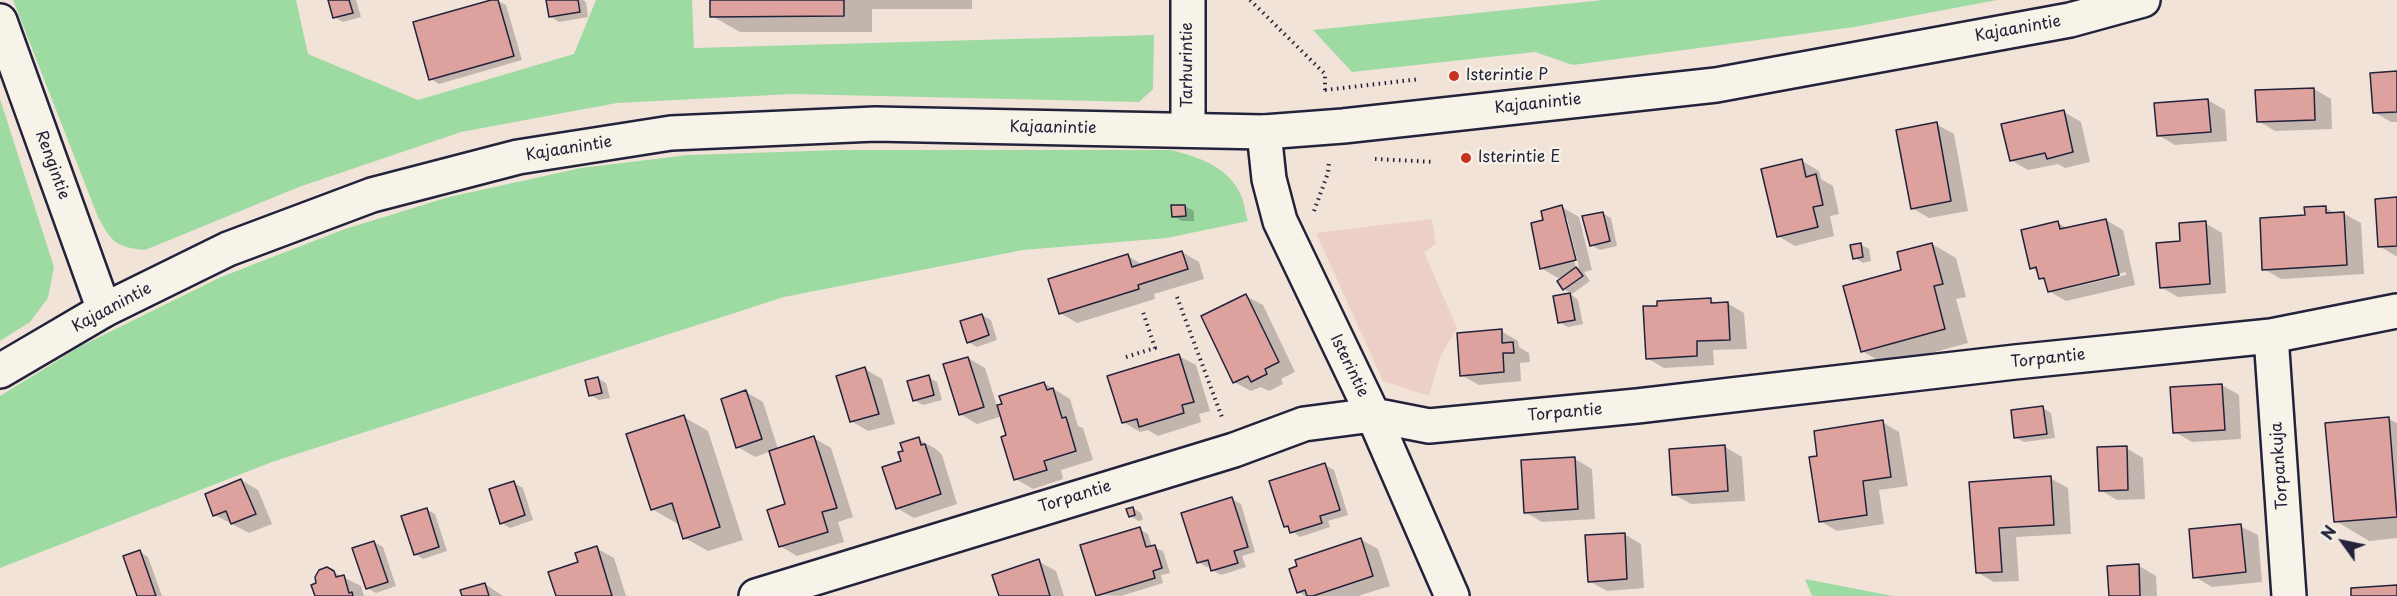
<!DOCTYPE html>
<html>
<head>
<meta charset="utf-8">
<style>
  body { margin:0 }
  #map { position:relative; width:2397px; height:596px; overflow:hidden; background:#f2e3d9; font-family:"Playpen Sans",sans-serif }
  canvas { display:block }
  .north { position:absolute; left:2313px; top:512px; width:60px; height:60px; -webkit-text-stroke:4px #f7f3e8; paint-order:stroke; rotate:303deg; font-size:16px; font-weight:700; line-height:24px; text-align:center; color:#22223b }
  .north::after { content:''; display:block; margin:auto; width:21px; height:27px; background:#22223b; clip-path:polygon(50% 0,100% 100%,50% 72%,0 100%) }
</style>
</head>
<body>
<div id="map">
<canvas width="2397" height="596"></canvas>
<div class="north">N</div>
</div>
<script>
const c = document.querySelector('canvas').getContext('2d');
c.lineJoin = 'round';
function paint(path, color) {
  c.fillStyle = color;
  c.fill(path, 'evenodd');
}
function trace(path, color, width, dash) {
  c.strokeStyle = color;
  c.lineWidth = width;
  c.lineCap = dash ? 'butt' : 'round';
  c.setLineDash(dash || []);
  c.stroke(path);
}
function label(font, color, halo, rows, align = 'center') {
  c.font = font + ' "Playpen Sans",sans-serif';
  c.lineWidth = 4.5;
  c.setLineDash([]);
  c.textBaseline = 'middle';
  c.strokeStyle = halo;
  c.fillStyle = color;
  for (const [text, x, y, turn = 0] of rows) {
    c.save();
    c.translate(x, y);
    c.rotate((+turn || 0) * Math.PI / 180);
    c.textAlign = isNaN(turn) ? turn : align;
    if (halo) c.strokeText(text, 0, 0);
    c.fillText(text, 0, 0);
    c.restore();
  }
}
const built = new Path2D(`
  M1432,219L1436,244L1424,252L1457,328L1440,357L1429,396L1383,381L1316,233Z`);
const green = new Path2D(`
  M13,0H296L308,54L418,100L574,54L596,0H692L694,48L1154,35L1153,89L1139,102L793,94L617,103L461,132L299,187L145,250C116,247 112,243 98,217Z
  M1603,0H1997L1854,27L1573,65L1535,52L1352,72L1313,30Z
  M0,99L54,267L48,298L30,322L0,341Z
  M841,150H1171C1198,157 1227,166 1240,193C1244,201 1245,212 1248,221L1167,238L1023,250L784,297L272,462L0,568V396L81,346L221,277L345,229L449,197L581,168L688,155Z
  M1805,579L1893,596H1812Z`);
const shadow = new Path2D(`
  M330,0H356L361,17L343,22L334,17Z
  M496,0L506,5L522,60L439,84L431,79Z
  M557,0H583L586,2L588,17L559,22L551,17Z
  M712,0H972V9H872V32H740L712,16Z
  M2397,73V122H2391L2374,112Z
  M2314,89L2331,99L2332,129L2275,131L2258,121Z
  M2208,100L2225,110L2227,141L2175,145L2158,135Z
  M2064,112L2081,122L2090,162L2065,168L2058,164L2028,170L2011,160Z
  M1936,124L1954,134L1968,211L1929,218L1912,208Z
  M1802,161L1819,171L1821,179L1833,186L1839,214L1830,216L1834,236L1795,246L1778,236Z
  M2397,199V256H2396L2379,246Z
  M1185,206L1194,211V221H1182L1173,216Z
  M1562,207L1579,217L1592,270L1584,272L1590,281L1572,294L1564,289L1566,276L1558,278L1541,268L1545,221ZM1564,218H1567L1579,267L1576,268Z
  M2326,208L2336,214L2343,213L2361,223L2364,274L2281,279L2264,269L2307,216Z
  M1602,213L1611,218L1617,246L1600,250L1591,245Z
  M2106,220L2123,230L2135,285L2066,301L2049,291L2047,282L2040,278L2039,273L2032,268L2058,223L2069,229ZM2126,272V275L2061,290V287Z
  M2205,223L2222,233L2226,293L2178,297L2161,287L2182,242Z
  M1860,244L1869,249L1871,261L1863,263L1855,258Z
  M1932,244L1956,258L1966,297L1956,299L1968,343L1886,365L1862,351L1903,271Z
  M1182,252L1199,262L1204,279L1154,294L1155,299L1077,323L1060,313L1128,256L1143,265Z
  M1571,294L1578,300L1583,324L1568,327L1559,322L1555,297Z
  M1246,296L1263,305L1295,372L1281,379L1283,384L1269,391L1261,387L1251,391L1234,382Z
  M1710,300L1718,304L1727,303L1744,313L1747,349L1713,350L1714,365L1664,368L1647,358Z
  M982,315L991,320L997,340L977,347L968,342Z
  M1501,331L1518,341L1519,347L1529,353L1530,362L1520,363L1521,381L1479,385L1461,375Z
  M1179,356L1196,365L1210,411L1199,414L1201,422L1158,436L1148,430L1140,432L1123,422Z
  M968,358L985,368L997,406L1044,383L1070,399L1078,426L1083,428L1093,460L1061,470L1063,479L1033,489L1016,479L1008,436L1002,416L977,424L960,414Z
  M865,369L882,379L895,424L868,431L851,421Z
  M928,377L937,382L942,400L923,405L914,400Z
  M597,378L606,383L610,398L599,400L590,395Z
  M2222,385L2239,395L2241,439L2192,442L2175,432Z
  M746,392L763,402L778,449L814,438L831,448L853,517L838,522L844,542L797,556L780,546L787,505L771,451L755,457L738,447Z
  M2043,408L2051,413L2055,438L2024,442L2015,437Z
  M684,417L708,431L743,540L708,551L685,538L680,522L676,523L652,509Z
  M2389,419L2397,423V538L2369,541L2336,521Z
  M1882,422L1899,432L1908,486L1879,490L1884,524L1837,531L1820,521L1819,457Z
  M918,439L936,449L942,455L957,504L914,518L897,508L904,452Z
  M1725,447L1742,457L1745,501L1691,504L1673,494Z
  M2126,448L2143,458L2145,499L2117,500L2100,490Z
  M1575,459L1592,469L1595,519L1542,522L1525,512Z
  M1325,465L1334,470L1348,515L1328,521L1330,527L1300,537L1285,526Z
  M2050,478L2068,488L2071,534L2016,537L2019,581L1994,582L1977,572L1971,483Z
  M241,480L258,490L272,524L249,533L215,515Z
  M514,483L523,488L533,520L510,528L501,523Z
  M1232,499L1241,504L1255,552L1242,556L1246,567L1221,575L1212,570L1211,566L1207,567L1198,562Z
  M1133,508L1141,513L1143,520L1139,521L1130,516Z
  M426,509L435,514L447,551L423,559L415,554Z
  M2240,526L2258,535L2262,582L2212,587L2195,577Z
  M1139,529L1148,534L1152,547L1163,551L1170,573L1161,575L1163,583L1121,596L1097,595Z
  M1624,534L1641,544L1644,588L1607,591L1589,581Z
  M1360,539L1378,549L1390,586L1358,596H1305L1298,592Z
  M374,542L383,547L396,586L376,593L367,588Z
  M596,548L614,558L626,596H557L580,563Z
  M140,552L148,557L162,596H139Z
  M1038,561L1056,571L1064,596H1001Z
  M2139,566L2156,576L2157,596H2110Z
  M327,569L361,586L364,596H316L318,584Z
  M485,584L503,596H464Z`);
const building = new Path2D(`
  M328,0H349L353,13L333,18Z
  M491,0H498L514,56L429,80L413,22Z
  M546,0H578L580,12L549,17Z
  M710,0H844V16L710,17Z
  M2397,71V112L2373,113L2370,73Z
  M2314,88L2315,120L2257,122L2255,90Z
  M2208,99L2211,132L2157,136L2154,103Z
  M2064,110L2073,152L2047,159L2045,153L2010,161L2001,124Z
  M1937,122L1951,201L1911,209L1896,130Z
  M1802,159L1806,177L1816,174L1823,205L1813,207L1818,227L1777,237L1761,169Z
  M2397,197V246L2378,247L2375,199Z
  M1171,205H1185L1186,216L1172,217Z
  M1562,205L1576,260L1540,269L1531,223L1543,220L1541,211Z
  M2326,206V213L2344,212L2347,265L2262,270L2260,218L2305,215L2304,207Z
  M1603,212L1610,241L1590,246L1582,216Z
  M2106,219L2119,275L2048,292L2044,278L2039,279L2036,267L2030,269L2021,230L2058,221L2060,229Z
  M2206,221L2210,284L2160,288L2156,243L2180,241L2179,223Z
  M1861,243L1863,257L1853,259L1850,245Z
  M1932,243L1943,284L1934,286L1945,329L1861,352L1843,286L1901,270L1897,252Z
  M1182,251L1188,269L1138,285L1139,289L1059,314L1048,279L1128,254L1132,267Z
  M1576,267L1583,276L1563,290L1557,281Z
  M1570,293L1575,320L1558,323L1553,296Z
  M1246,294L1279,362L1265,369L1267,374L1251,382L1248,376L1233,383L1201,316Z
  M1711,298V303L1728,302L1730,340L1697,341V356L1646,359L1643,306H1657V301Z
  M982,314L989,335L967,343L960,321Z
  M1502,329V343L1513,342L1514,353H1503L1504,372L1460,376L1457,333Z
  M1179,354L1194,402L1182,405L1184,413L1139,427L1137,419L1122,423L1107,376Z
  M968,357L984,407L959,415L943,364Z
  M865,367L879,414L850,422L836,376Z
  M929,375L934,395L913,401L907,381Z
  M598,377L602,393L589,396L585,380Z
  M1044,382L1047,390L1053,388L1062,418L1066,417L1076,451L1044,461L1047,470L1014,480L1001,437L1006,435L997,405L1002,404L999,396Z
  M2222,384L2225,430L2173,433L2170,387Z
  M746,390L762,439L736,448L721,399Z
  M2043,406L2047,434L2014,438L2011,410Z
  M684,415L720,527L683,539L672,503L651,510L626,434Z
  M2389,417L2397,517L2334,522L2325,423Z
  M1883,420L1891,477L1863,481L1867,515L1819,522L1809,457L1817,456L1814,431Z
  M814,436L837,508L822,512L828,532L779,547L767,510L785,504L769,451Z
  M919,437L921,445L925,444L941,494L896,509L882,467L901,461L898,452L903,451L900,443Z
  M1725,445L1728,491L1672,495L1669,449Z
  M2127,446L2128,490L2099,491L2097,447Z
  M1575,457L1578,509L1524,513L1521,460Z
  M1325,463L1340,510L1320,516L1322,523L1290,533L1288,526L1284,527L1269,481Z
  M2051,476L2054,525L1999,528L2002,572L1976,573L1969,482Z
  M241,479L256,514L231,524L226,511L213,516L205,494Z
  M514,481L525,515L500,524L489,489Z
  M1232,497L1248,547L1234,551L1238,563L1211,571L1208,560L1197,563L1181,513Z
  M1133,507L1135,515L1129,517L1126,509Z
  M427,508L439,547L414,555L401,516Z
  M2241,524L2246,572L2193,578L2189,529Z
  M1140,527L1146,547L1155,545L1162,568L1153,571L1155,578L1096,596L1080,545Z
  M1625,533L1627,579L1588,582L1585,535Z
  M1361,538L1373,576L1313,596H1307L1305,590L1297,593L1289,569L1297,566L1295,560Z
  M374,541L388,582L366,589L352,548Z
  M597,546L612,596H556L548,572L578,562L575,553Z
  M140,550L156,596H137L123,556Z
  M1039,559L1050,596H999L992,575Z
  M2139,564L2140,596H2109L2107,566Z
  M327,567L334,571L336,577L344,575L349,593L352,592L353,596H315L311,585L316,583L315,577L319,570Z
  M485,583L489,596H462L460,590Z
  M2397,585V596H2351V588Z`);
const path = new Path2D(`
  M1250,0L1325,74V94
  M1325,90L1420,79
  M1375,159L1435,162
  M1314,211L1328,173L1329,161
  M1177,297L1223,420
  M1126,357L1155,348L1142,309`);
const minor = new Path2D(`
  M1188,0V130
  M0,21L104,310
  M1264,132L1269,179L1280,221L1373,415L1452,596
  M2271,336L2289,596
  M756,596L1234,450L1304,424L1373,415L1429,426L1637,406L2015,362L2271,336L2397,311`);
const major = new Path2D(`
  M0,371L104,310L228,249L372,195L518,157L671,133L875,124L1264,132L1343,126L1716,85L2070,20L2143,0`);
const markers = [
  [1454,76,6,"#c8321e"],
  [1466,158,6,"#c8321e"]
];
const streetNames = [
  ["Kajaanintie",2018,29,-10],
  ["Tarhurintie",1188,65,-90],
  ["Kajaanintie",1538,104,-6],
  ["Kajaanintie",1053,128,1],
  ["Kajaanintie",569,149,-9],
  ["Rengintie",52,165,70],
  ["Kajaanintie",112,308,-28],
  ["Torpantie",2048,359,-6],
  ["Isterintie",1349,366,64],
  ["Torpantie",1565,413,-5],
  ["Torpankuja",2280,466,-94],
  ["Torpantie",1075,497,-17]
];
const poiNames = [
  ["Isterintie P",1466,76],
  ["Isterintie E",1478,158]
];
paint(built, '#ecd0c7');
paint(green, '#9edba3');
paint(shadow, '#0003');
paint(building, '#dda29e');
trace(building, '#22223b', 1.5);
trace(minor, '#22223b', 38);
trace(major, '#22223b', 38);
trace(path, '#22223b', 4, [1.5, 4.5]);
trace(minor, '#f7f3e8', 33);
trace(major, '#f7f3e8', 33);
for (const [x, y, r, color] of markers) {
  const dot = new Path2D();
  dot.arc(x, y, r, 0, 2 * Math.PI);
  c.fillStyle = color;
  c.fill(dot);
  trace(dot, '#f7f3e8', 2);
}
label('16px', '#22223b', '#f7f3e8', streetNames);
label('16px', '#22223b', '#f7f3e8', poiNames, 'left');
</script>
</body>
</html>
